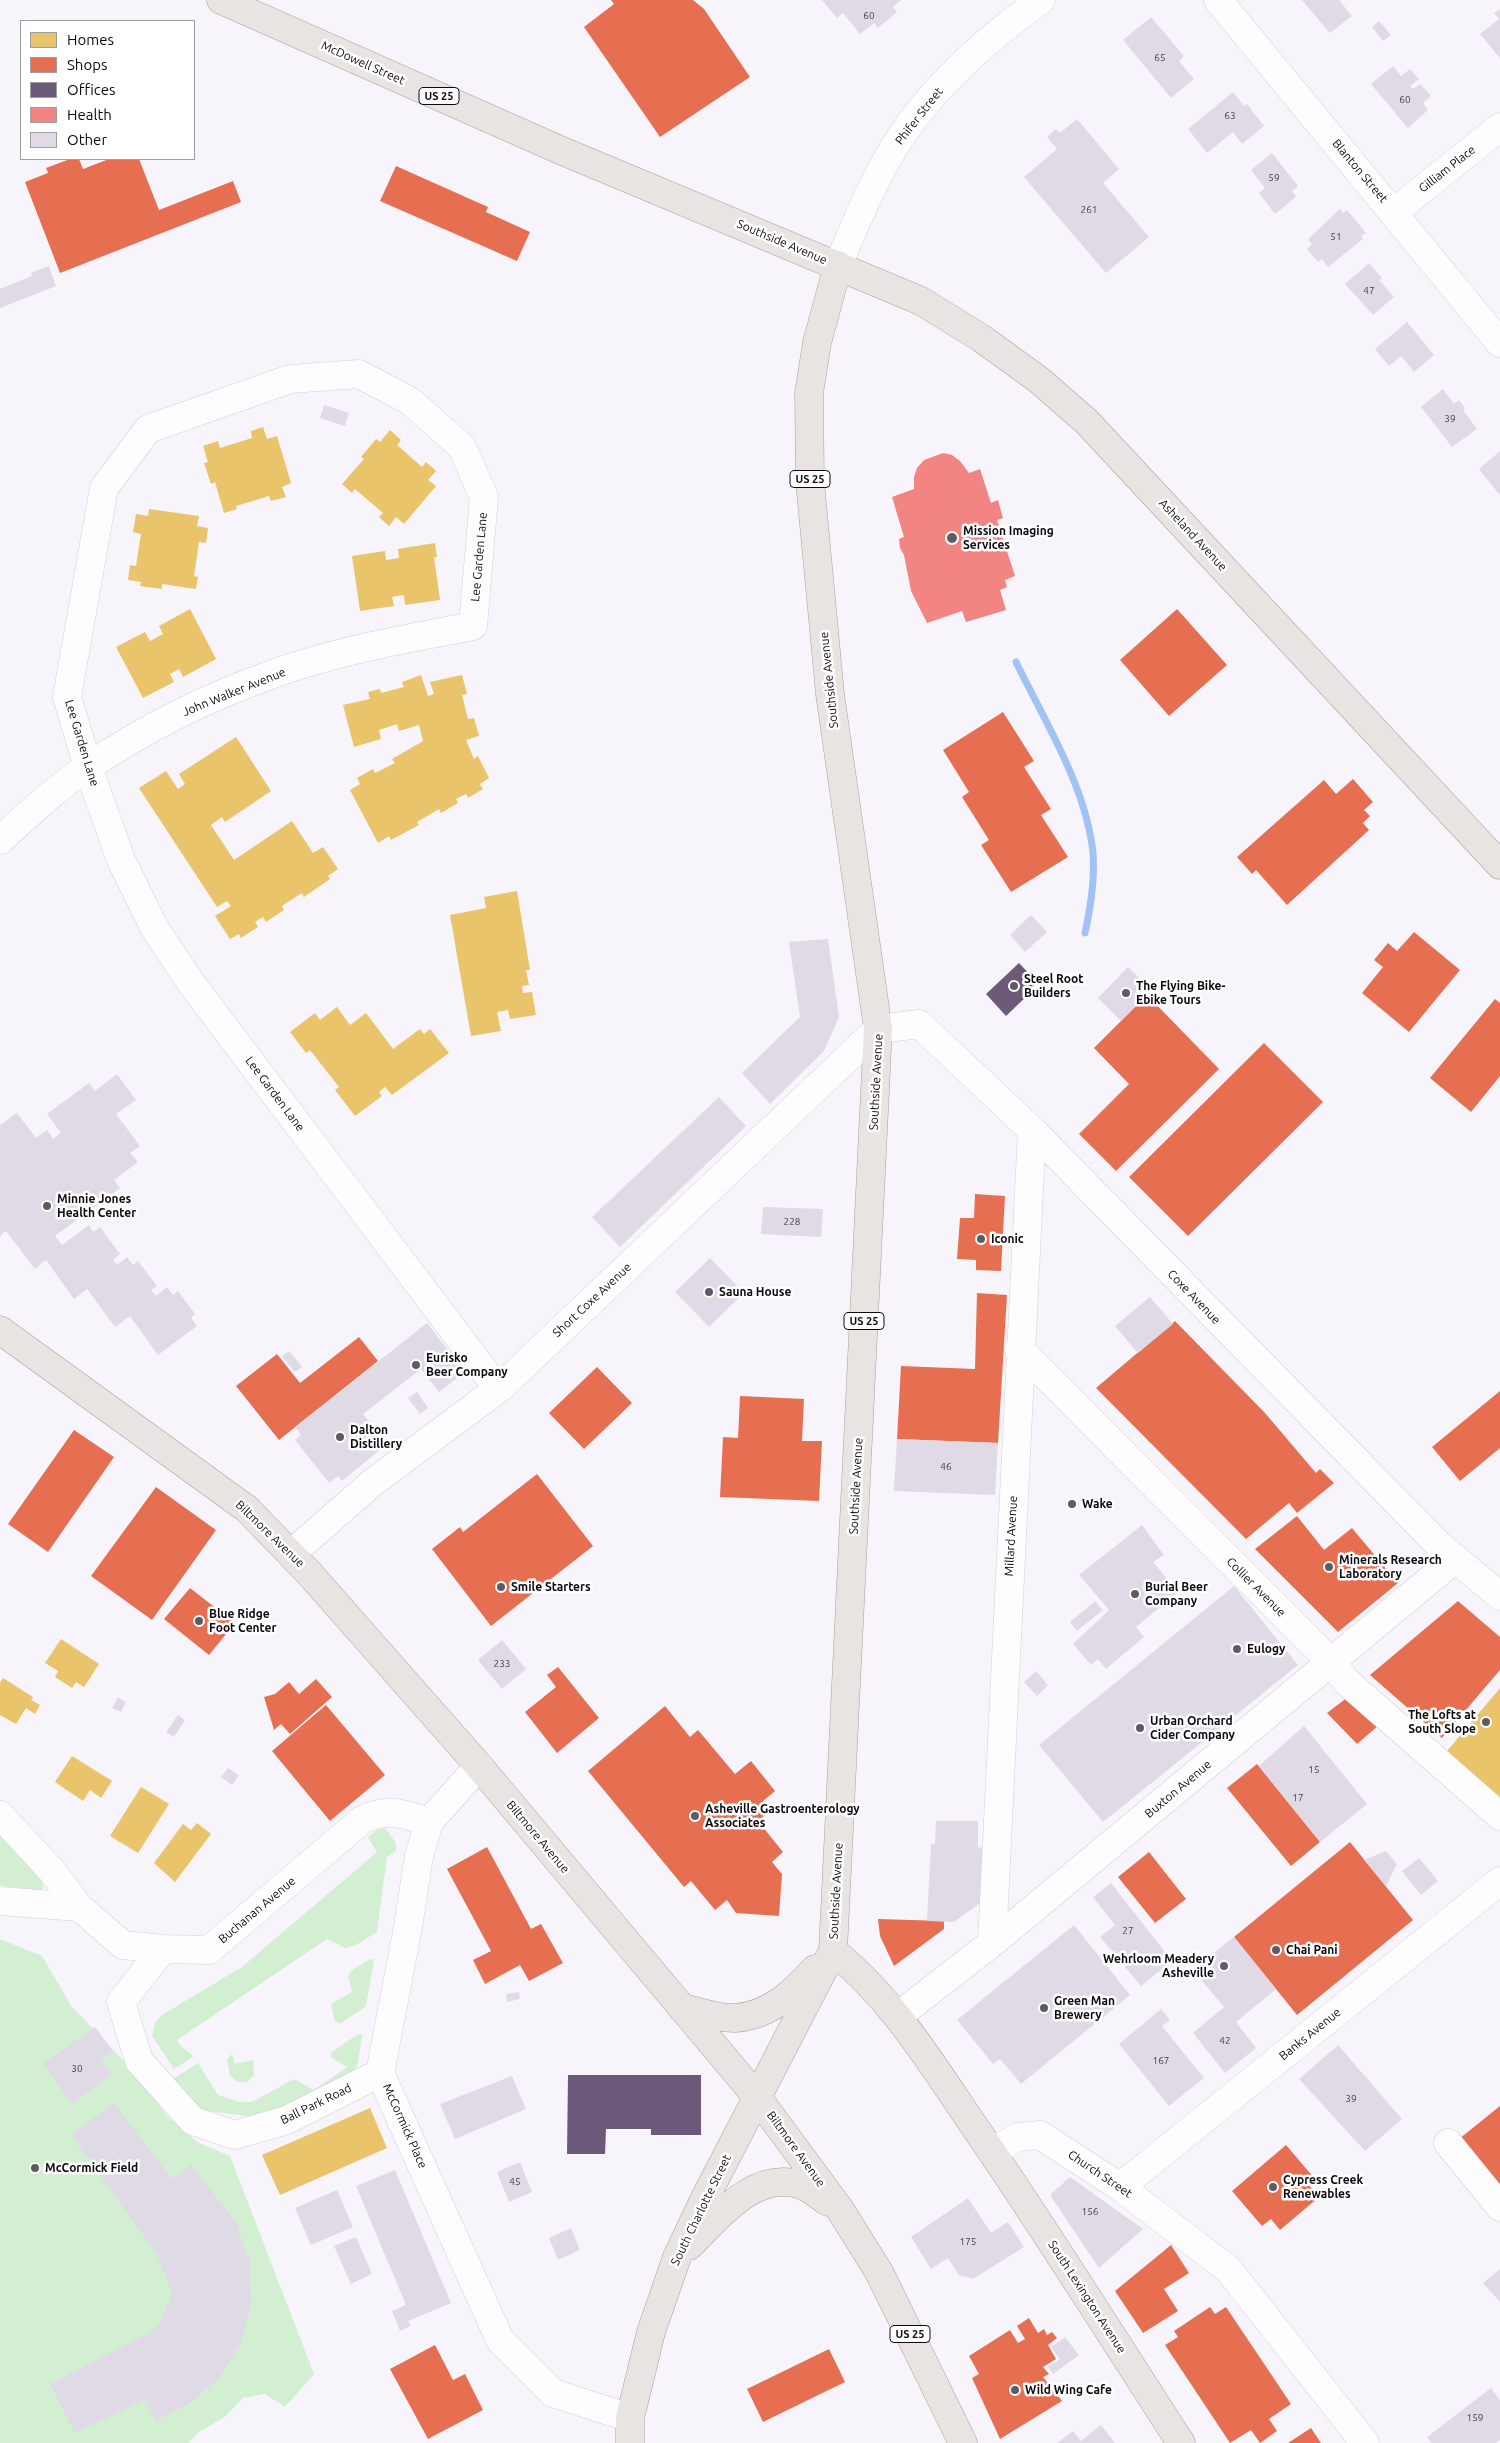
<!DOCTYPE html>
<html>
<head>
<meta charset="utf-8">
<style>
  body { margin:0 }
  #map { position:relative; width:1500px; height:2443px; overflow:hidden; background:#f7f4fb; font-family:Ubuntu,sans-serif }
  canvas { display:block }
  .legend { position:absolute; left:20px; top:20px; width:175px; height:140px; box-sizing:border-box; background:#fff; border:1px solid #9e9d9f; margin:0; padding:6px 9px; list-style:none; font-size:15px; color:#0c0a0f }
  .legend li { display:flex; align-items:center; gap:10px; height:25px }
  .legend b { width:25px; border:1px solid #9e9d9f }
</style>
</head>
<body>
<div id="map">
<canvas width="1500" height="2443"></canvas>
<ul class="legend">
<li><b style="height:14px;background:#e9c46a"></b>Homes</li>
<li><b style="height:14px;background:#e76f51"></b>Shops</li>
<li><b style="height:14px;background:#6d597a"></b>Offices</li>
<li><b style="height:14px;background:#f28482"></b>Health</li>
<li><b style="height:14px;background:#dfdae6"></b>Other</li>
</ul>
</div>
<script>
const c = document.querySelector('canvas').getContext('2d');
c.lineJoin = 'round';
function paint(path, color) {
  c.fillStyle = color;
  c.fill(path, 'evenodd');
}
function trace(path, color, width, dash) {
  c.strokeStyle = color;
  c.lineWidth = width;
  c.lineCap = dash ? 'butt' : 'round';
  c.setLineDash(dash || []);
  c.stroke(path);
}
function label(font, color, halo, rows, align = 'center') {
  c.font = font + ' Ubuntu,sans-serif';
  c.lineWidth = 5;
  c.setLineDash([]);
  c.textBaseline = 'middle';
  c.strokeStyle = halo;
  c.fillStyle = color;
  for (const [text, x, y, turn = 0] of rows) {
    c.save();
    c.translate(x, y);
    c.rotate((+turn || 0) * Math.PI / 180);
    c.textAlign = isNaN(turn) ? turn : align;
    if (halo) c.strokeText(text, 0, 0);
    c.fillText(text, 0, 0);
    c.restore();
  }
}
const green = new Path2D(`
  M385,1828L396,1843V1851L387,1857L377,1932L356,1945L345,1948L327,1939L177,2040C180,2049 189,2049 193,2057L174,2069L152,2036L155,2023L162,2015L242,1967L377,1852L368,1837L377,1830Z
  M0,1834L42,1879L43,1889L31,1891L0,1885Z
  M0,1939L42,1956L72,2007L128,2065L166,2115L197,2142L230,2156L314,2374L285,2407L265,2394L243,2398L226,2416L199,2432L188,2443H0Z
  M370,1959L374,1960L366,2006L341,2023L335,2022L331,2004L352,1992L348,1976L352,1970Z
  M358,2034L362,2035L358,2063L354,2071L301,2101L255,2117L199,2110L170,2081L198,2063L218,2095L239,2102H252L294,2079L314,2090L347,2067L331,2057V2053Z
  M232,2054L235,2064L253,2060L254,2075L247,2082H238L230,2076L227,2059Z`);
const homes = new Path2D(`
  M263,427L267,439L277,436L291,483L282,487L286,497L271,501L269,496L236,506L237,509L224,513L215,482L211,484L204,463L208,462L203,446L218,441L220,448L252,438L251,431Z
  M390,430L401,440L397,445L422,467L426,462L436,471L428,480L436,486L404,524L396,517L389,526L379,517L383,513L355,489L352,493L342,484L364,459L361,457L376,439L380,442Z
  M149,509L199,516L197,526L208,528L206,543L199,542L194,576L198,577L196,589L162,584V589L140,586L141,582L128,580L130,565L136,566L141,534L133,532L136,514L148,516Z
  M435,543L437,557H434L440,600L405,605L404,595L392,597L394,606L360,611L352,556L385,551L386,560L399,558L398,549Z
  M190,609L216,659L183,677L179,669L170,674L174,682L143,698L116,647L145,632L150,641L163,634L159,626Z
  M421,675L428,696L434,694L430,682L462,675L467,694L462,695L468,719L474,718L479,736L466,740L474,759L478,756L489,778L480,784L483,789L468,798L466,794L456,799L458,803L441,813L439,809L417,822L419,825L391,840L389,836L378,843L350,790L360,784L357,778L373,769L375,773L395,763L392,759L423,741L419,725L399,731L397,724L379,730L381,739L354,747L343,705L370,699L368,692L380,689L381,693L404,687L402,682Z
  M236,737L271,791L225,822L222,817L211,825L234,860L292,821L313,853L323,847L338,869L328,876L330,879L304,897L302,893L282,906L284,910L266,922L263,917L255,922L258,927L241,938L239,934L230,939L215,916L231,906L227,901L217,907L139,788L166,771L178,789L185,784L179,774Z
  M517,891L530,970H526L529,985L522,986L523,993L532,992L536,1015L510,1019L508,1010L497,1012L501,1031L471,1036L450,915L486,908L484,897Z
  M337,1007L350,1025L366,1013L393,1049L420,1029L424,1034L430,1029L449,1053L392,1095L385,1087L379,1092L382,1096L355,1116L335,1090L339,1087L310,1050L306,1053L290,1032L315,1013L320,1020Z
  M61,1639L99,1664L84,1687L76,1682L72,1688L55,1677L58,1671L45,1663Z
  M3,1678L33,1697L31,1700L40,1705L35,1714L26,1708L16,1724L0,1715V1683Z
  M1500,1688V1804L1443,1756Z
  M72,1756L112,1781L101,1798L90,1790L83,1801L55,1782Z
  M141,1787L169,1804L138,1853L110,1836Z
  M197,1823L211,1834L175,1882L154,1863L183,1824L191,1830Z
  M370,2108L387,2148L280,2195L262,2155Z`);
const shops = new Path2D(`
  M611,0H693L704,9L750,77L660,137L584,27L614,4Z
  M70,159H79L83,169L109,159H139L159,210L233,181L241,202L60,273L25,182L48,173L46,168Z
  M396,166L488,207L486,212L530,232L517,261L380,201Z
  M1177,609L1227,665L1169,716L1120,660Z
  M1003,712L1034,761L1024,767L1051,809L1041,815L1068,857L1011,892L981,845L989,840L962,797L969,792L943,750Z
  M1353,779L1373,802L1364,810L1370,816L1363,823L1369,830L1287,905L1256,870L1252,874L1237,857L1324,780L1336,794Z
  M1414,932L1460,970L1409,1032L1362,993L1383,967L1374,960L1388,943L1397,951Z
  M1147,995L1219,1069L1116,1171L1079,1134L1129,1084L1094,1048Z
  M1495,999L1500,1003V1076L1471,1112L1430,1078Z
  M1264,1043L1323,1102L1188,1236L1129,1177Z
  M975,1194L1005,1196L1001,1271L976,1270V1260L957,1259L960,1218H974Z
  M977,1293L1007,1295L998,1443L897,1439L901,1366L975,1369Z
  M1175,1321L1265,1413L1316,1473L1320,1469L1334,1483L1297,1513L1289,1503L1246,1539L1096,1388Z
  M359,1337L378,1361L279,1440L236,1386L277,1354L300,1383Z
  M597,1367L632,1403L584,1449L549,1413Z
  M1500,1391V1448L1460,1481L1432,1447Z
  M740,1396L804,1399L802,1441H822L819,1501L720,1497L723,1437L738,1438Z
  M74,1430L114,1457L48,1552L8,1524Z
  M537,1474L593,1546L491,1626L432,1549L460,1527L463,1532Z
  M156,1487L216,1530L152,1620L91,1576Z
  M1297,1516L1324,1550L1352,1528L1398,1583L1338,1632L1255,1549Z
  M190,1588L235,1623L209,1655L164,1619Z
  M1458,1601L1500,1637V1670L1442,1738L1370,1675Z
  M558,1667L599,1718L557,1753L525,1712L556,1687L547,1675Z
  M316,1679L332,1697L290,1734L281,1724L274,1730L264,1697L275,1694L289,1682L299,1694Z
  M1348,1697L1379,1725L1357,1744L1327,1713Z
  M326,1705L385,1775L330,1821L272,1751Z
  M665,1706L690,1737L698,1730L735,1774L751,1761L775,1791L763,1801L770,1811L758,1821L783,1852L772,1862L782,1874L779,1916L736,1913L727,1900L715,1910L691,1881L684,1887L588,1771Z
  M1257,1764L1320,1842L1291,1866L1227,1788Z
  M1350,1842L1413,1920L1297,2015L1234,1937Z
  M487,1847L531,1929L541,1924L563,1963L529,1981L520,1965L485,1984L473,1960L491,1951L447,1869Z
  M1149,1852L1186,1899L1155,1923L1118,1877Z
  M878,1919L944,1921V1929L894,1966L880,1936Z
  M1500,2106V2189L1459,2139Z
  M1286,2145L1315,2179L1309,2185L1319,2197L1280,2230L1271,2219L1262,2226L1232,2191Z
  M1171,2245L1189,2273L1164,2289L1178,2311L1143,2333L1115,2291Z
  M1210,2307L1215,2314L1226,2307L1291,2404L1269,2419L1277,2431L1260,2443L1251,2430L1230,2443L1165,2345L1178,2337L1174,2331Z
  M1029,2318L1038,2333L1044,2329L1047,2335L1052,2332L1057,2338L1048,2345L1056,2359L1043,2367L1049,2374L1043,2377L1062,2401L1000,2439L972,2378L979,2374L969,2356L1010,2330L1018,2343L1025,2339L1017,2326Z
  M435,2345L453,2380L465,2374L483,2410L428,2439L390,2369Z
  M829,2349L845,2382L763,2422L747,2389Z
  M1311,2428L1321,2443H1288Z`);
const offices = new Path2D(`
  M1019,963L1037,982L1028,990L1031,992L1006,1016L986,994Z
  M568,2075H701V2135H651V2129H606L605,2154H567Z`);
const health = new Path2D(`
  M943,453L952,455L960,461L969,473L980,469L991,503L998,500L1003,518L997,520L1015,576L1005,580L1007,587L1000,590L1006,610L966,622L962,611L927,623L911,591L904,555L900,548L899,539L904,537L892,497L914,489V477L917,468L924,460Z`);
const stream = new Path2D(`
  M1016,662C1045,722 1086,786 1093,853C1095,878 1090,910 1085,933`);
const building = new Path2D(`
  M822,0H901L893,7L897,12L878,28L874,23L860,34L843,13L837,18Z
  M1302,0H1339L1352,16L1330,33Z
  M1500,9V58L1480,34L1499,19L1494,13Z
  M1151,17L1184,56L1179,61L1194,79L1171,98L1123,40Z
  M1379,21L1391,35L1383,41L1372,27Z
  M1393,66L1401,76L1410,69L1419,79L1410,86L1413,89L1420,84L1431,96L1423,103L1428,110L1408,128L1371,84Z
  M1233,92L1244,106L1247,104L1264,126L1242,144L1233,132L1207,153L1188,129Z
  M1077,119L1119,169L1103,183L1149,237L1106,273L1024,177L1057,149L1047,137L1056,129L1060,133Z
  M1272,153L1298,186L1292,191L1296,197L1275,214L1259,193L1265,188L1251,170Z
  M1340,209L1343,213L1347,210L1366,233L1361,236L1363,239L1328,267L1322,259L1318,262L1307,249L1312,245L1308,239Z
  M1369,263L1382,278L1379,280L1394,297L1373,315L1345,284Z
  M49,266L56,286L0,308V289L32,276L31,273Z
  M1407,322L1434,355L1414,372L1401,356L1389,366L1375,349Z
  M1443,389L1454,404L1459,400L1465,408L1463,410L1477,429L1452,447L1421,407Z
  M324,405L349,413L345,426L320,418Z
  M1500,451V495L1479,469Z
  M1031,915L1047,932L1025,952L1010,935Z
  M828,939L839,1017L824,1051L770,1104L742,1073L800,1017L789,942Z
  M1128,967L1152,990L1121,1021L1098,998Z
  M117,1074L136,1100L116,1114L140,1146L130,1153L138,1162L114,1180L120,1188L55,1236L62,1245L89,1225L93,1232L100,1227L120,1254L113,1260L117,1265L127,1257L133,1265L138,1261L157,1286L151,1290L156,1296L167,1287L173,1295L178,1291L195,1314L191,1318L197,1326L158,1355L130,1316L115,1327L87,1289L74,1299L46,1260L35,1269L6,1231L0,1236V1125L17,1113L36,1138L47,1130L53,1139L61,1133L47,1114L89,1083L95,1091Z
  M719,1097L746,1126L620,1247L592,1217Z
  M763,1207L823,1209L821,1237L761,1234Z
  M710,1258L744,1293L709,1327L675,1292Z
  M1150,1297L1173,1324L1138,1353L1115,1326Z
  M427,1323L465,1372L439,1392L421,1369L363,1414L387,1444L342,1481L338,1476L329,1483L295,1440L301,1435L295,1427Z
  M289,1351L302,1367L295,1372L282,1356Z
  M417,1392L428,1408L420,1414L408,1398Z
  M897,1439L998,1443L995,1495L894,1491Z
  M1142,1525L1164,1555L1153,1562L1178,1592L1136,1627L1144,1637L1106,1669L1098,1659L1091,1665L1073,1644L1109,1610L1079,1575Z
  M1234,1586L1298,1665L1103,1822L1039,1745Z
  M1095,1601L1103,1610L1077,1631L1070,1622Z
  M502,1640L526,1669L502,1689L478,1660Z
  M1036,1671L1048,1685L1037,1696L1024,1682Z
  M118,1697L126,1702L121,1712L112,1708Z
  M178,1715L185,1720L174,1737L166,1732Z
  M1304,1726L1367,1804L1320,1842L1259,1766Z
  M228,1768L239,1775L232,1785L221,1777Z
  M936,1821H978V1848L982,1847L980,1903L954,1922L927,1921L931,1844H935Z
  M1386,1851L1397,1864L1386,1886L1364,1860Z
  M1419,1858L1438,1881L1421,1895L1402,1871Z
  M1111,1883L1172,1961L1141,1986L1100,1937L1115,1925L1093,1897Z
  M1074,1925L1130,1995L1021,2084L1000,2059L993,2064L957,2020Z
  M1234,1937L1276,1989L1236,2022L1256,2048L1225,2073L1193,2033L1224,2007L1193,1970Z
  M519,1992L520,1999L507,2002L506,1994Z
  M1161,2009L1170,2020L1162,2026L1204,2078L1169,2106L1119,2044Z
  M95,2027L113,2051L101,2060L112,2074L72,2104L43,2064Z
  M1338,2045L1402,2119L1365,2151L1299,2079Z
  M512,2076L526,2109L455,2139L440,2104Z
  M114,2103L172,2179L191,2165L235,2221L249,2259L251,2302L242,2340L220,2377L190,2403L156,2421L145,2400L75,2433L50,2384L148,2334L160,2322L172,2294L157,2254L71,2135Z
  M520,2162L532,2192L509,2202L497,2172Z
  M395,2170L451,2303L408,2321L411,2326L400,2331L392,2311L406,2305L356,2186Z
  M1070,2177L1143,2229L1099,2268L1050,2195Z
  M337,2190L353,2227L311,2245L295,2208Z
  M968,2198L991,2233L1008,2222L1024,2247L973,2279L959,2275L948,2258L931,2269L911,2237Z
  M571,2228L580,2250L558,2260L549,2238Z
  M356,2237L372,2274L351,2284L334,2246Z
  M1500,2269V2302L1483,2283Z
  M1065,2337L1079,2355L1053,2374L1048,2367L1060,2359L1051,2347Z
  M1491,2388L1500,2400V2440L1496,2443H1432L1427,2437Z
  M1101,2425L1115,2443H1057L1073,2431L1081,2441Z`);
const minor = new Path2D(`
  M1218,0L1500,343
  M1394,212L1500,127
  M838,265C855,225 876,174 900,138C936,83 988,38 1041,0
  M0,840C28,815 56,788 88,767C144,729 206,698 270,675C335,651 405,639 473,626L484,497L462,447L410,401L359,374L290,379L148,429L104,488L67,697L88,767L121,860L155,929L191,983L498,1389
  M1019,1349L1331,1662L1347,1682L1500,1816
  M291,1554L372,1483L501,1387L878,1029L919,1024L1032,1130L1439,1545L1500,1596
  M479,1766L429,1822L419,1856L408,1927L380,2073L500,2340L553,2393L630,2418
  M0,1815L52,1871L79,1907L123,1945L163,1949L209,1950L362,1820C389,1807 402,1814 429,1822
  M0,1901L79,1907
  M992,1943L1032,1130
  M163,1949L121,2002L139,2061L193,2121L235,2135L287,2120L380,2073
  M898,2016L992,1943L1455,1559
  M1448,2143L1500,2207
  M992,2152L1018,2137L1040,2135L1120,2187L1228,2269L1365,2443
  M1120,2187L1500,1881`);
const major = new Path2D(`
  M221,0L560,150L921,301L981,338L1039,380L1087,422L1500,865
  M0,1330L247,1509L309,1573L479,1766L757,2097L839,2208L879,2272L963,2443
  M833,1951C896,2001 937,2073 983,2139C1051,2239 1115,2341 1181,2443
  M682,2008C698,2011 718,2019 735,2018C769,2016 793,1993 815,1969
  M689,2246C718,2218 752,2172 798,2184C808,2186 819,2196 828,2202
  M630,2443V2418L651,2332L677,2257L705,2198L833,1951L878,1029L830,694L810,482L809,393L817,343L838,265`);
const markers = [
  [952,538,6,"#5e5c62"],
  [1014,986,5,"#5e5c62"],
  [1126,993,5,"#5e5c62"],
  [47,1206,5,"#5e5c62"],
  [981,1239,5,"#5e5c62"],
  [709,1292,5,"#5e5c62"],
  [416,1365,5,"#5e5c62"],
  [340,1437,5,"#5e5c62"],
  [1072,1504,5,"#5e5c62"],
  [1329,1567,5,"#5e5c62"],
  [501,1587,5,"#5e5c62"],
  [1135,1594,5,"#5e5c62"],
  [199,1621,5,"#5e5c62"],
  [1237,1649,5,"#5e5c62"],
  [1486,1722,5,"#5e5c62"],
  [1140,1728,5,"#5e5c62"],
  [695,1816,5,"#5e5c62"],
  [1276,1950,5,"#5e5c62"],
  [1224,1966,5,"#5e5c62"],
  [1044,2008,5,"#5e5c62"],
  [35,2168,5,"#5e5c62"],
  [1273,2187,5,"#5e5c62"],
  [1015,2390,5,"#5e5c62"]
];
const numberNames = [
  ["60",869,16],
  ["65",1160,58],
  ["60",1405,100],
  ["63",1230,116],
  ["59",1274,178],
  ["261",1089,210],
  ["51",1336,237],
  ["47",1369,291],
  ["39",1450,419],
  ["228",792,1222],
  ["46",946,1467],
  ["233",502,1664],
  ["15",1314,1770],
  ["17",1298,1798],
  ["27",1128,1931],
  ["42",1225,2041],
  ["167",1161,2061],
  ["30",77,2069],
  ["39",1351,2099],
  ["45",515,2182],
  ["156",1090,2212],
  ["175",968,2242],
  ["159",1475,2418]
];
const shields = [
  [439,96,40],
  [810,479,40],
  [864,1321,40],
  [910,2334,40]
];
const shieldNames = [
  ["US 25",439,96],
  ["US 25",810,479],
  ["US 25",864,1321],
  ["US 25",910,2334]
];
const streetNames = [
  ["McDowell Street",363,63,24],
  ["Phifer Street",919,116,-52],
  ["Gilliam Place",1447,169,-38],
  ["Blanton Street",1360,171,50],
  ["Southside Avenue",782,242,23],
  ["Asheland Avenue",1193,535,47],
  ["Lee Garden Lane",479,557,-85],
  ["Southside Avenue",829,680,-96],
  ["John Walker Avenue",234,692,-22],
  ["Lee Garden Lane",82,743,73],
  ["Southside Avenue",876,1082,-87],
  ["Lee Garden Lane",275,1094,53],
  ["Coxe Avenue",1194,1297,46],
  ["Short Coxe Avenue",592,1300,-43],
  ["Southside Avenue",856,1486,-87],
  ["Biltmore Avenue",270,1534,44],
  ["Millard Avenue",1011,1536,-87],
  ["Collier Avenue",1256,1587,45],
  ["Buxton Avenue",1178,1789,-40],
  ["Biltmore Avenue",538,1837,50],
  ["Southside Avenue",836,1891,-87],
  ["Buchanan Avenue",257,1910,-40],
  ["Banks Avenue",1310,2034,-39],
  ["Ball Park Road",316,2104,-26],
  ["McCormick Place",405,2126,66],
  ["Biltmore Avenue",796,2149,54],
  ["Church Street",1100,2174,34],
  ["South Charlotte Street",701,2210,-64],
  ["South Lexington Avenue",1087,2297,57]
];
const poiNames = [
  ["Mission Imaging",963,531],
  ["Services",963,545],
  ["Steel Root",1024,979],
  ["Builders",1024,993],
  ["The Flying Bike-",1136,986],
  ["Ebike Tours",1136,1000],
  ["Minnie Jones",57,1199],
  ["Health Center",57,1213],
  ["Iconic",991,1239],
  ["Sauna House",719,1292],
  ["Eurisko",426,1358],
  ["Beer Company",426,1372],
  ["Dalton",350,1430],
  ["Distillery",350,1444],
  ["Wake",1082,1504],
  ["Minerals Research",1339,1560],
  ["Laboratory",1339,1574],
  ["Smile Starters",511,1587],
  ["Burial Beer",1145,1587],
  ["Company",1145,1601],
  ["Blue Ridge",209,1614],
  ["Foot Center",209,1628],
  ["Eulogy",1247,1649],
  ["The Lofts at",1476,1715,"right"],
  ["South Slope",1476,1729,"right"],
  ["Urban Orchard",1150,1721],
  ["Cider Company",1150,1735],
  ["Asheville Gastroenterology",705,1809],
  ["Associates",705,1823],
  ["Chai Pani",1286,1950],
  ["Wehrloom Meadery",1214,1959,"right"],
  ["Asheville",1214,1973,"right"],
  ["Green Man",1054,2001],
  ["Brewery",1054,2015],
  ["McCormick Field",45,2168],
  ["Cypress Creek",1283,2180],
  ["Renewables",1283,2194],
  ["Wild Wing Cafe",1025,2390]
];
paint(green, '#d3efd2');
paint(homes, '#e9c46a');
paint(shops, '#e76f51');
paint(offices, '#6d597a');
paint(health, '#f28482');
trace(stream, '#a0c2f5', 7);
paint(building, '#dfdae6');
trace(minor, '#d2cfd5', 29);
trace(major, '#a89f9c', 29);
trace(minor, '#fefdfe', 28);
trace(major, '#e9e4e2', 28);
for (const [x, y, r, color] of markers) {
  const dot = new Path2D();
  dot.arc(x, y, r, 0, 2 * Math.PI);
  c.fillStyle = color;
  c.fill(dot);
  trace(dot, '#fff', 2);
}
label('10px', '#434047', null, numberNames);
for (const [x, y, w] of shields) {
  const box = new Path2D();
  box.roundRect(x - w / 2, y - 8.5, w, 17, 4);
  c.fillStyle = '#fff';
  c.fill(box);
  trace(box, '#0c0a0f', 1);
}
label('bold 11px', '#0c0a0f', null, shieldNames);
label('12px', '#0c0a0f', '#fff', streetNames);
label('bold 12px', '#0c0a0f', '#fff', poiNames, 'left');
</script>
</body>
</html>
